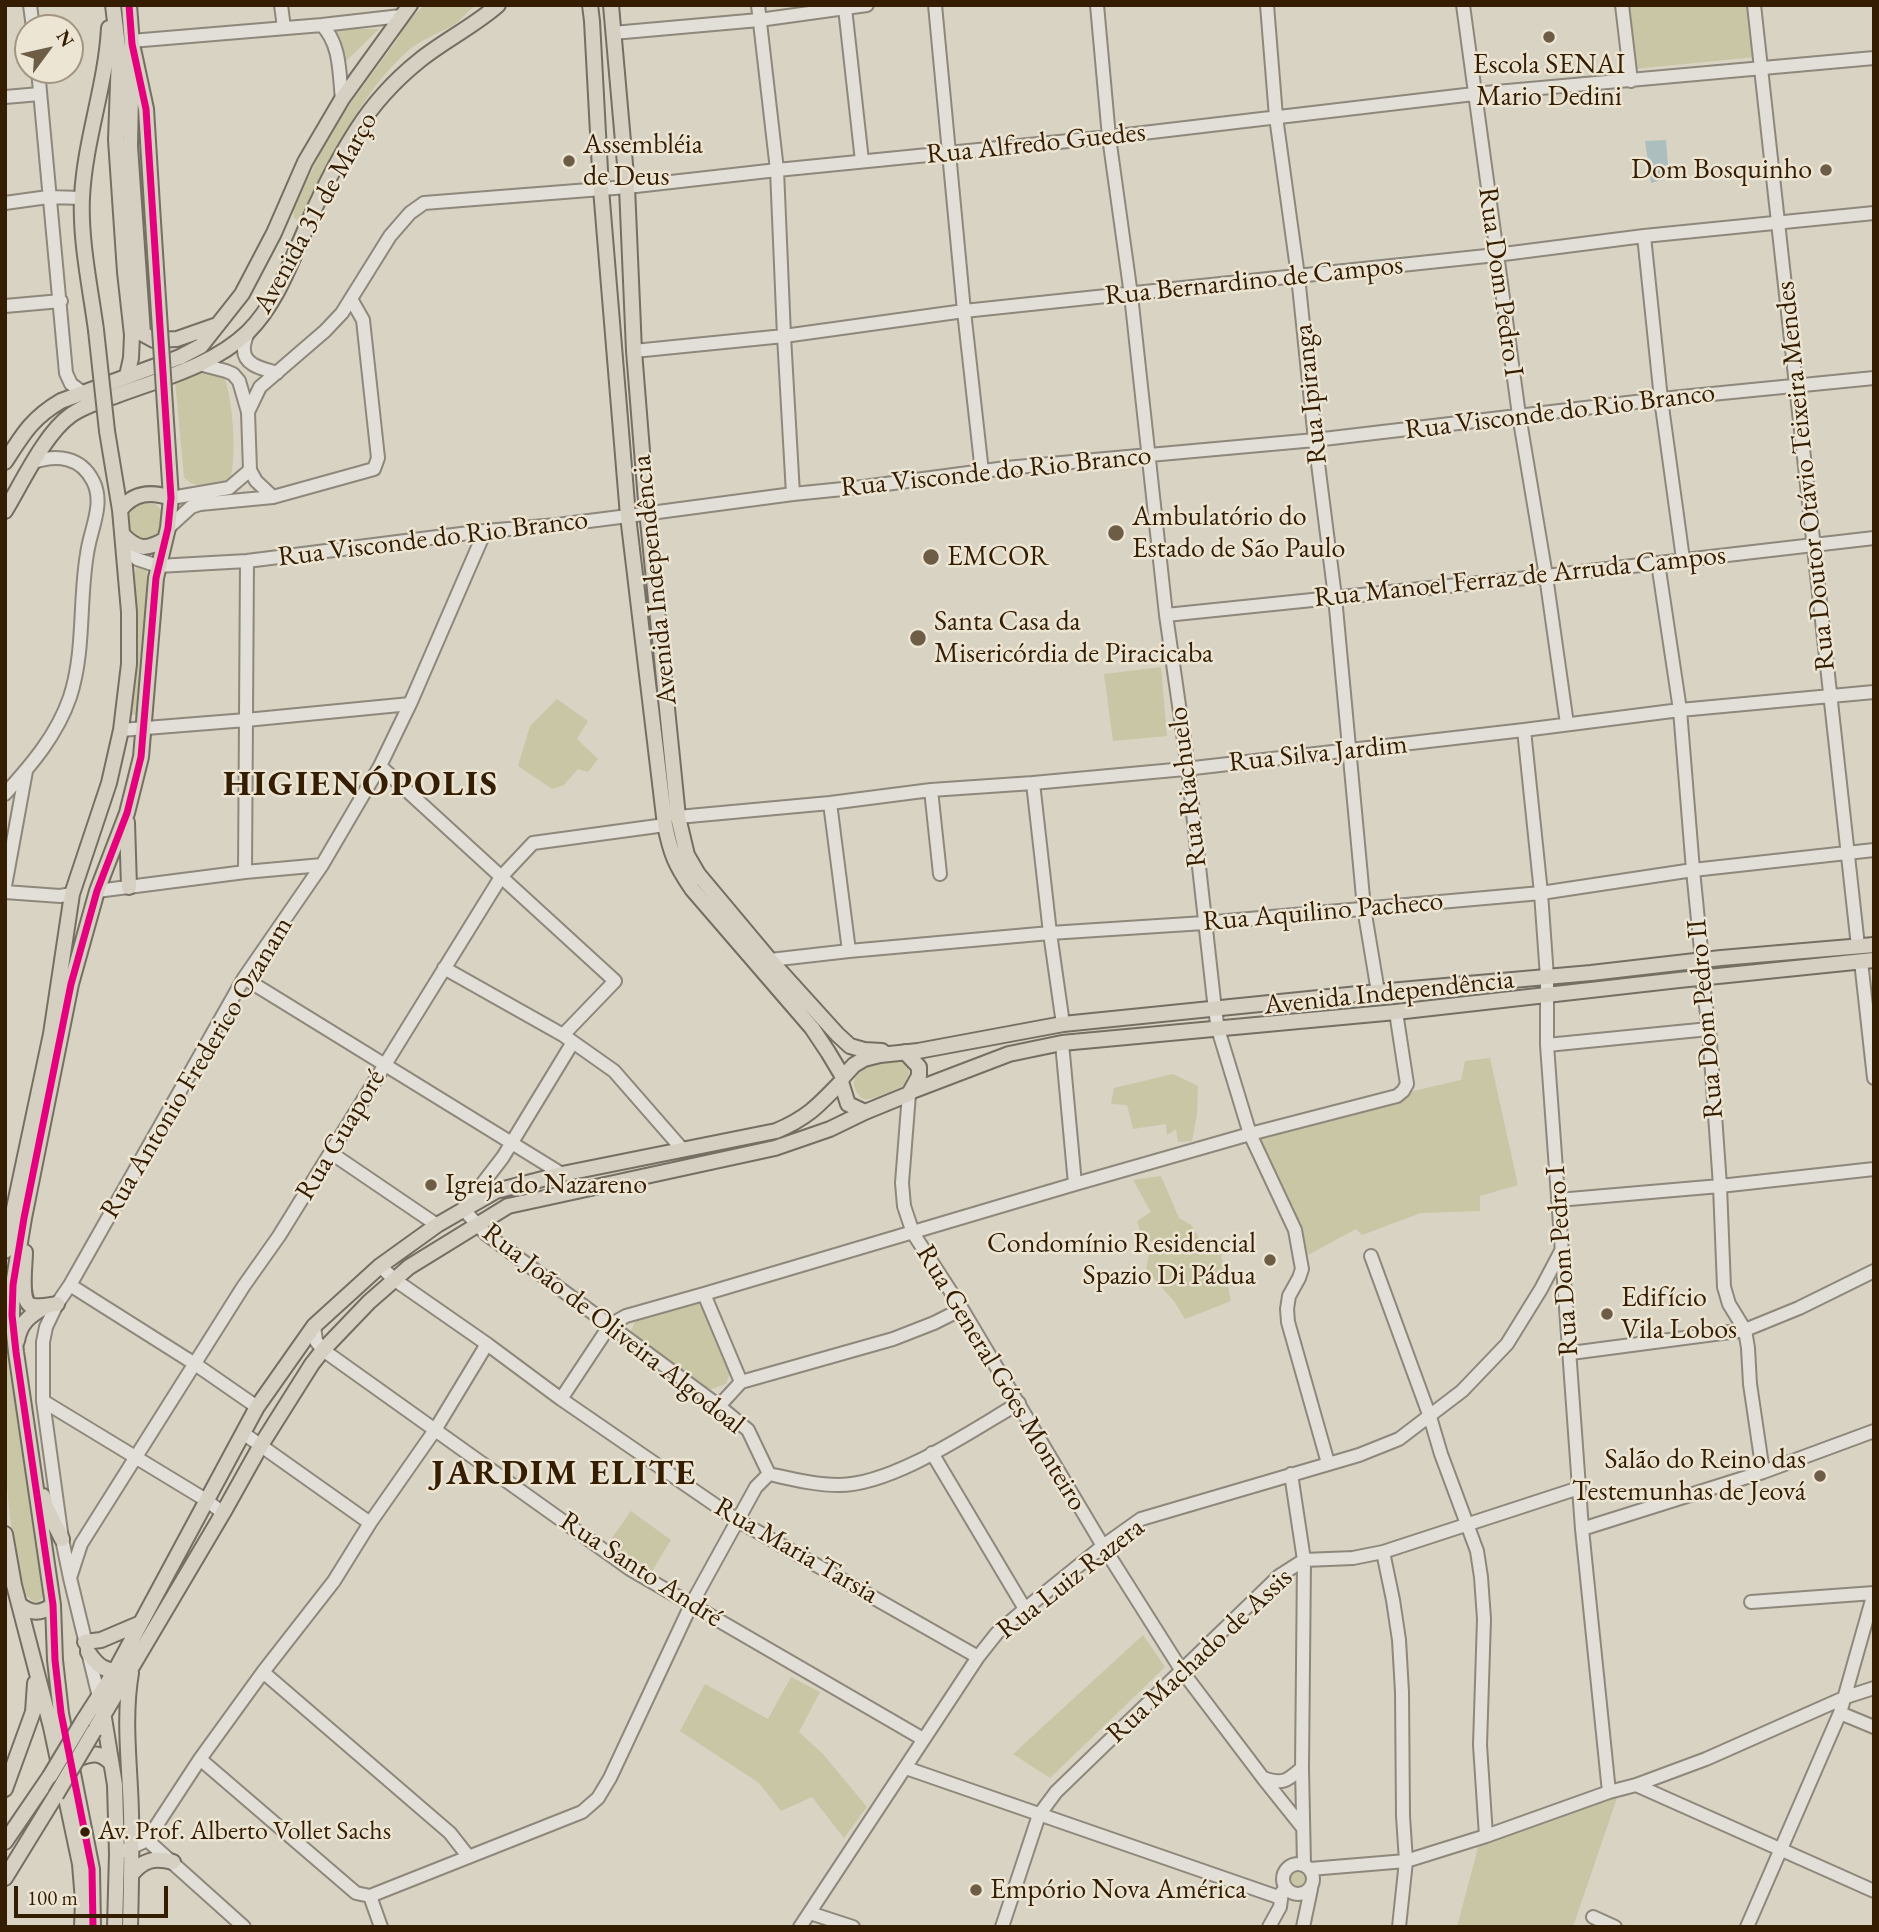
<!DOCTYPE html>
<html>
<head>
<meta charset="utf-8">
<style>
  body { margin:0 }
  #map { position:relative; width:1879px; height:1932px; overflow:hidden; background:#d9d3c4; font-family:"EB Garamond",serif }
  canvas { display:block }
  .frame { position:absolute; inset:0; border:7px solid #351d02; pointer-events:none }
  .north { position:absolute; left:14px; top:14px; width:70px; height:70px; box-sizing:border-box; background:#ece5d3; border:2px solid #a3957f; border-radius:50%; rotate:57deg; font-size:19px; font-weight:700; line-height:28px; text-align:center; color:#351d02 }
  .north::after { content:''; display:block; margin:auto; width:24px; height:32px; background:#6e5d46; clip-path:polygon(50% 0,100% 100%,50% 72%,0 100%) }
  .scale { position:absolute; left:14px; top:1886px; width:154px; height:32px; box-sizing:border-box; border:4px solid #351d02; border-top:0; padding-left:9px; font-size:21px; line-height:24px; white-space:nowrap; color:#351d02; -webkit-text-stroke:5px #ece5d3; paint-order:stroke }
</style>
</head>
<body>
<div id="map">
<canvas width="1879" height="1932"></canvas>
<div class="frame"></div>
<div class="north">N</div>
<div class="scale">100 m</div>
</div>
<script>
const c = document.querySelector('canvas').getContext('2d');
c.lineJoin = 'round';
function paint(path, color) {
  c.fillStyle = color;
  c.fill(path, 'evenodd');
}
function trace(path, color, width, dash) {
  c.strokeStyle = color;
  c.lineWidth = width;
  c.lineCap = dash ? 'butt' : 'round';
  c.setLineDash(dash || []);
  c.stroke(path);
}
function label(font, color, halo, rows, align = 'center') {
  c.font = font + ' "EB Garamond",serif';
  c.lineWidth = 5;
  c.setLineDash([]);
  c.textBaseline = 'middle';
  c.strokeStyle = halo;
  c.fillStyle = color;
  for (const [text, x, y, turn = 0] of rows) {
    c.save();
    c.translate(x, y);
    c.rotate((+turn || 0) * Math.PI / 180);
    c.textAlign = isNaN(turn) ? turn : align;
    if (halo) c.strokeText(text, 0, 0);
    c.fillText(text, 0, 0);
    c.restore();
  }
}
const green = new Path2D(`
  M425,5H476C468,11 460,21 452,26C437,34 422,39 409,50C361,91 329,161 304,218L301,222L294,218L293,210L325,143L341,116L397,40L408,21Z
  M1627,5H1749L1756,57L1634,69Z
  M332,29H379L342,65Z
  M198,373H212L224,376C233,402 237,454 230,480C214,483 194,491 184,477L175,381Z
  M126 520a19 19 0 1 1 38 0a19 19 0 1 1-38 0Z
  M139,565L147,569L143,691L140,715H132L136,662L135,572L136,567Z
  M1161,667L1167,736L1113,741L1104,674Z
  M557,699L588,721L577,739L598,759L588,772L578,769L564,785L552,789L518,766L530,726Z
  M897,1058C909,1064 913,1074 907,1085C897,1089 874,1101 864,1099C860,1098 858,1094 856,1091C845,1069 882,1061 897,1058Z
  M1490,1058L1518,1185L1480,1196V1211L1421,1213L1362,1235L1356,1229L1308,1255L1297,1224L1256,1136L1392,1104L1413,1091L1461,1080L1465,1061Z
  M1173,1074L1198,1086L1197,1114L1192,1141L1178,1142L1176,1129L1167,1135L1166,1124L1133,1129L1127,1105L1111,1104L1114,1088Z
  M1161,1176L1179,1218L1191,1225L1205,1247L1221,1254L1231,1301L1185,1319L1174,1301L1146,1270L1149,1253L1164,1251L1159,1241L1143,1242L1137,1221L1151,1212L1133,1180Z
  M701,1298L730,1373L726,1384L711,1389L697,1386L629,1337L637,1316Z
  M5,1350L10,1359L14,1375L28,1493L45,1595L38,1602H33L26,1595C2,1516 5,1432 5,1350Z
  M631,1511L671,1540L651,1573L609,1542Z
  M1143,1635L1165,1667L1050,1778L1013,1754Z
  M791,1677L820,1692L799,1732L823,1754L867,1807L844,1838L812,1797L781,1811L759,1783L680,1731L705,1684L768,1719Z
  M1618,1795L1573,1927H1457L1479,1844Z
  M1289 1879a10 10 0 1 1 20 0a10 10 0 1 1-20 0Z`);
const water = new Path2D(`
  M1666,140L1669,178L1651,183L1645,141Z`);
const minor = new Path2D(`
  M30,5L33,28
  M281,5L284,28
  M758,5L777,170L784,336L793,494
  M935,5L964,311L982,472
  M1097,5L1109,137L1131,295L1166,615L1188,768L1215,1010L1218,1029L1250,1134L1295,1230L1302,1269L1299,1278L1289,1296L1287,1309L1288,1322L1328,1463
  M1267,5L1276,117L1298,276L1315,440L1335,597L1364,908L1378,992
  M1463,5L1519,415L1546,576L1567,724
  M1622,5L1631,81
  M1754,5L1858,946
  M845,8L862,161
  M322,25C341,45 339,73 342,99
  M613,33L759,20L867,5
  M131,41L322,25L401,16
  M38,70L66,373L71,384L82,392
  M5,97L40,94
  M5,203L48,197L82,198
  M1644,236L1661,399L1683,559
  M5,306L61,301
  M248,332C246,338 243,345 244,350C244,366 265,369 277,373
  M634,351L784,336L964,311L1496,255L1644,236L1874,213
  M199,364L226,371L233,374L239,381L248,412L250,470L256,481L273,497
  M248,412L260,387L325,331L342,313L390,236L410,213L424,203L627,187L777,170L1109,137L1474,94L1874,58
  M171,498L229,488L250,470
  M168,528L191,507L200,504L273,497L374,469L378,458L363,320L351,299
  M124,548L137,559L158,566L247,561L485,531L557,525L628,516L793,494L863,487L1006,468L1315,440L1661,399L1874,378
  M1658,563L1680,710L1693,870L1702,960V977L1709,1029L1720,1186L1724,1287L1729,1304L1745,1330L1748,1348L1750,1384L1763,1472
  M1166,615L1546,576L1874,538
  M121,730L246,720L410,704
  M1524,730L1541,893L1547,977V1045L1582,1529L1609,1792
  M380,766L615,981L563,1035
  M1033,783L1050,933L1063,1024
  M931,790L940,874
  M5,794C32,764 57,735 70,697C85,651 79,600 87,554C90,530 105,504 93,481C81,457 57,454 34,462
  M830,803L849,951
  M678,817L830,803L931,790L1033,783L1185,769L1524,730L1680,710L1874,692
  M245,872L247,561
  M5,886L26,771
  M97,891L245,872L322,865
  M5,892L60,896L72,894
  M770,960L849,951L1050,933L1204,923L1541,893L1693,870L1874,850
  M1861,961L1874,1078
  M444,968L563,1035L614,1071L683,1150
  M244,978L562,1174
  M573,1042L503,1157L463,1209L486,1234L719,1406L748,1430L769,1474
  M1062,1043L1075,1184
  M1547,1045L1709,1029
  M909,1094L902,1183L904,1206L913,1233L962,1309L1103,1546L1182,1671L1263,1778L1303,1828
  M331,1153L437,1225
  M1558,1200L1720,1186L1874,1169
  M1371,1256L1430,1417L1441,1454L1477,1551L1481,1577L1484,1619L1480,1745L1486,1836
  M380,1266L395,1280L487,1344L561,1399L737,1520L978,1657
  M70,1285L195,1364L257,1407
  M704,1294L741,1382
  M314,1326L316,1341L323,1350L630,1569L923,1739
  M1571,1353L1745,1330L1799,1308L1874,1271
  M561,1399L610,1325L626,1316L704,1294L1075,1184L1250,1134L1397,1096L1403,1091L1407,1084L1396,1012
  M43,1401L206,1500L223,1513
  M719,1406L741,1382L893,1339L934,1323L962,1309
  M243,1433L370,1523
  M932,1453L1025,1609
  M769,1474C792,1479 815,1485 839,1485C893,1485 971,1431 1019,1403
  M1291,1474L1304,1560L1302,1768L1304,1865
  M1582,1529L1763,1472L1874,1431
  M1383,1552L1393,1600L1399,1640L1402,1692L1403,1816L1406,1861L1399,1927
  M71,1575L81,1544L243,1287L279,1236L501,877L533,843L665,825
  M1751,1602L1874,1593
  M263,1672L450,1833L468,1856
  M99,1697L70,1578L62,1539L43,1401V1342L46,1327L57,1304L70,1285L244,978L322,865L380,766L410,704L485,531
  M1840,1713L1874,1727
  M200,1759L356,1893L370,1896
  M906,1768L1281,1898
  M1263,1778C1283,1785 1287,1781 1302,1768
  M1636,1785L1874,1891
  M147,1840L244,1927
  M124,1851L147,1840L200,1759L263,1672L334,1581L370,1523L435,1430L487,1344
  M1283 1879a15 15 0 1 1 30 0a15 15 0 1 1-30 0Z
  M1310,1869L1406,1861L1486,1836L1609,1792L1636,1785L1706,1759L1846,1697L1874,1688
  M370,1896L582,1812L598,1798L610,1778L691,1605L756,1487L769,1474
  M370,1896L381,1927
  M810,1913L853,1927
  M1593,1917L1615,1927
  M800,1927L978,1657L997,1633L1025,1609L1103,1546L1141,1519L1359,1455L1399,1439L1462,1391L1507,1344L1541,1289L1561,1251
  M1002,1927L1039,1815L1056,1792L1279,1576L1304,1560L1353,1558L1383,1552L1579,1488
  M1269,1927L1280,1907L1282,1892
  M1303,1927L1311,1889
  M1747,1927L1840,1713L1874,1593`);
const major = new Path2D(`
  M113,5L119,55L116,140L125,272L132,335L131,358L127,376
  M129,5L132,44L146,109L153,222
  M590,5L592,21L601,189L628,516L665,825C671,854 675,864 692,889L812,1028L828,1052L843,1077
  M611,5L627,187L634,351L646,501L678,817L687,855L698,874L770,960L837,1034L850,1046L864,1050L882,1051
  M132,44L130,146L143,334L154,340L177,339L217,325
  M96,330C90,286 80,240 82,197C85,139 106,85 109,28
  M5,462C23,434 32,418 61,401L180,357L201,346L242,294L274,233L305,162L342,99L410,5
  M120,510C134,492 151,491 171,498
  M5,511C22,483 45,433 71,415C84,406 100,401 115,396C160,379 213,366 248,332C275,305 288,269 303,235C318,199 335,164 356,131C373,104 395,80 420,60C445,40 474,26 498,5
  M123,535C138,550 146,550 164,540
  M127,822L129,887
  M905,1052L919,1067V1076L909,1094L865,1112L848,1104L841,1082L843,1077L854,1065L864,1059L880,1055L918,1051L1063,1024L1378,992L1591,973L1721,958L1874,945
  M912,1091L1009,1054L1062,1043L1396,1012L1679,980L1874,960
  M5,1251L51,1034L72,894L109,783L121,730L129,664V612L120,510L107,431
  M25,1252C25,1265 19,1304 33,1306C40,1307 50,1305 57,1304
  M17,1341C20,1323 30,1315 45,1307
  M43,1496L46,1507L62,1539
  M5,1534L14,1585L51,1727L80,1864L83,1901L82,1927
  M20,1605C32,1614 40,1614 53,1605
  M85,1642L101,1640L141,1623
  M88,1652C97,1665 105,1673 122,1670
  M103,1712L115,1785L117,1854L115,1927
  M83,1721L115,1671L257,1407L314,1326L380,1266L437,1225L496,1191L562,1174L776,1131C807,1118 818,1106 841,1082
  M94,1731L223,1513L261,1445L312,1364L323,1350L369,1302L409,1267L508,1206L775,1148L830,1129L865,1112
  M79,1758C93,1753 100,1752 111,1763
  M5,1789L33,1712L35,1683
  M5,1842L50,1776
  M131,1875C143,1860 154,1857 173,1862
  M5,1878L56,1795
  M93,1927L92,1869L61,1713L55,1660L53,1605L16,1352L12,1315L13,1285L24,1218L71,984L97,891L127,813L141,757L156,578L168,528L171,498L168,452
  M130,1927C131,1889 132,1851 131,1813C130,1767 123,1719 131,1673`);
const majorBridge = new Path2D(`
  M153,222L168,452
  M96,330L107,431
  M50,1776L83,1721
  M56,1795L94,1731`);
const bus1 = new Path2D(`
  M93,1927L92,1869L61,1713L55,1660L53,1605L16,1352L12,1315L13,1285L24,1218L71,984L97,891L127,813L141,757L156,578L168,528L171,498L146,109L132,44L129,5`);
const markers = [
  [1549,37,7,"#6e5d46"],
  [569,161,7,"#6e5d46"],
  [1826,170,7,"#6e5d46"],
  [1116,533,9,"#6e5d46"],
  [931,557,9,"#6e5d46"],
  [918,638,9,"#6e5d46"],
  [431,1185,7,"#6e5d46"],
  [1270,1260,7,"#6e5d46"],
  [1607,1314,7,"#6e5d46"],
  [1820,1476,7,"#6e5d46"],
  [85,1832,6,"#351d02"],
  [976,1890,7,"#6e5d46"]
];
const busNames = [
  ["Av. Prof. Alberto Vollet Sachs",98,1832]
];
const poiNames = [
  ["Escola SENAI",1549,65,"center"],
  ["Mario Dedini",1549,97,"center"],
  ["Assembléia",583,145],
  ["de Deus",583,177],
  ["Dom Bosquinho",1812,170,"right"],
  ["Ambulatório do",1132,517],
  ["Estado de São Paulo",1132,549],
  ["EMCOR",947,557],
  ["Santa Casa da",934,622],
  ["Misericórdia de Piracicaba",934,654],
  ["Igreja do Nazareno",445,1185],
  ["Condomínio Residencial",1256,1244,"right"],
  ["Spazio Di Pádua",1256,1276,"right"],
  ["Edifício",1621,1298],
  ["Vila Lobos",1621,1330],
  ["Salão do Reino das",1806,1460,"right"],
  ["Testemunhas de Jeová",1806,1492,"right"],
  ["Empório Nova América",990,1890]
];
const streetNames = [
  ["Rua Alfredo Guedes",1036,144,-6],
  ["Avenida 31 de Março",316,213,-61],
  ["Rua Bernardino de Campos",1254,281,-6],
  ["Rua Dom Pedro I",1500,282,82],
  ["Rua Ipiranga",1311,394,-96],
  ["Rua Visconde do Rio Branco",1560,412,-7],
  ["Rua Visconde do Rio Branco",996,472,-6],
  ["Rua Doutor Otávio Teixeira Mendes",1806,476,-96],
  ["Rua Visconde do Rio Branco",433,539,-7],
  ["Rua Manoel Ferraz de Arruda Campos",1520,577,-6],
  ["Avenida Independência",655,580,-96],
  ["Rua Silva Jardim",1318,754,-6],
  ["Rua Riachuelo",1188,787,-97],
  ["Rua Aquilino Pacheco",1323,912,-5],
  ["Avenida Independência",1389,993,-6],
  ["Rua Dom Pedro II",1706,1019,-95],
  ["Rua Antonio Frederico Ozanam",197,1068,-59],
  ["Rua Guaporé",341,1135,-59],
  ["Rua Dom Pedro I",1563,1261,-94],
  ["Rua João de Oliveira Algodoal",613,1329,38],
  ["Rua General Góes Monteiro",1001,1378,59],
  ["Rua Maria Tarsia",796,1551,30],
  ["Rua Santo André",641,1570,33],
  ["Rua Luiz Razera",1071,1579,-38],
  ["Rua Machado de Assis",1200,1656,-43]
];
const districtNames = [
  ["HIGIENÓPOLIS",361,785],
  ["JARDIM ELITE",564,1474]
];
paint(green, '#c8c6a5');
paint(water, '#acbfbe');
trace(minor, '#8e877b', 16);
trace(major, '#756e63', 18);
trace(minor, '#e2dfd8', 12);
trace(major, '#d6d0c3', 14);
trace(majorBridge, '#756e63', 18, []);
trace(majorBridge, '#d6d0c3', 14);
trace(bus1, '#e5007d', 7);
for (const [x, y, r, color] of markers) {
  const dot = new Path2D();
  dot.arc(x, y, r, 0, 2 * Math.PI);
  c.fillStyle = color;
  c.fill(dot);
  trace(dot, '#ece5d3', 2.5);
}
label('26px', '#351d02', '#ece5d3', busNames, 'left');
label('28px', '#351d02', '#ece5d3', poiNames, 'left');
label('28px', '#351d02', '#ece5d3', streetNames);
c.letterSpacing = '2px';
label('bold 35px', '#351d02', '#ece5d3', districtNames);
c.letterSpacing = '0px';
</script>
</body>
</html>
